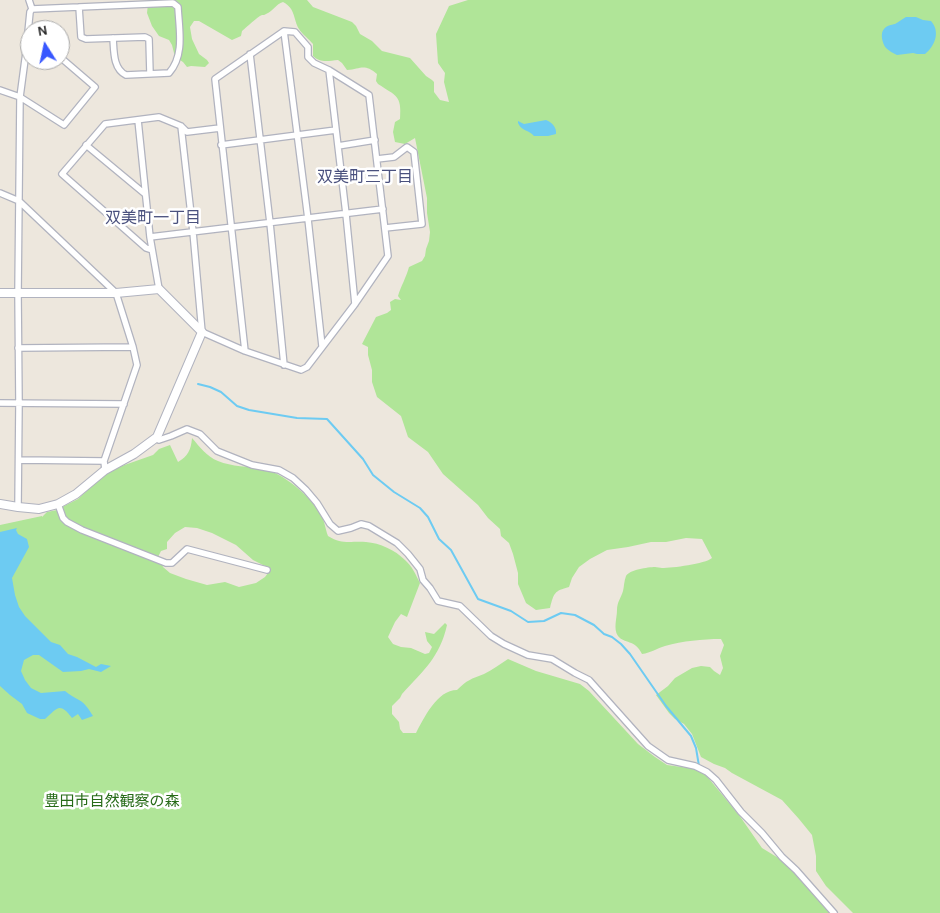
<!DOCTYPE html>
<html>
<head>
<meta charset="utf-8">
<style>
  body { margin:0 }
  #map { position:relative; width:940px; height:913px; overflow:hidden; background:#ede7dd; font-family:Karla,sans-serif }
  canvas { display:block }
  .north { position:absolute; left:20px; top:20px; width:50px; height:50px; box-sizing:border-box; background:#fff; border:1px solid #aaa; border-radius:50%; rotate:350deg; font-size:14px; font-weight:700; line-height:20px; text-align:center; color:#2b2b2b }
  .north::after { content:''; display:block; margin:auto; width:18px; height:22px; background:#3857ff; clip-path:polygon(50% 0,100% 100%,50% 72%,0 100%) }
</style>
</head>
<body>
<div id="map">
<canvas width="940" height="913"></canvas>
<div class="north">N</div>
</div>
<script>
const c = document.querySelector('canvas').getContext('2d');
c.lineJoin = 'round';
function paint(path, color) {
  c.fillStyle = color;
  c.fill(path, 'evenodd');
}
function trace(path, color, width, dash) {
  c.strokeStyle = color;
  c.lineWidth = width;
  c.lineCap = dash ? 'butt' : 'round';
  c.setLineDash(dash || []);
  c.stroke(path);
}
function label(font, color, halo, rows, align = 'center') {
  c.font = font + ' Karla,"Noto Sans JP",sans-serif';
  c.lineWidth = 5;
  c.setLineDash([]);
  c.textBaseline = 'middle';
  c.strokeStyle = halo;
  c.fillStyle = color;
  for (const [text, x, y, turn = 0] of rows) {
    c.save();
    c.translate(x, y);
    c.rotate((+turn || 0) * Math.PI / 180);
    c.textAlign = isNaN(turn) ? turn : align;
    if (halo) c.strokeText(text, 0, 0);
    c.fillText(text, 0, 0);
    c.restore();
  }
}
const green = new Path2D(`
  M152,0H307L313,7L352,22L356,26L360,34L372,41L382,51L410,58L426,76L432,80L434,82V92L440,100L449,102L444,82L445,73L438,63L436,34L449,6L468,0H940V913H853L826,886L816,871V856L812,835L799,819L782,800L732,773L725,768L714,764L701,757L692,734L684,724L675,719L669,713L656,695L668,686L675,678L692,668L701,666L710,667L714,671L720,675L723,668L720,656L724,645L721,639C702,639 683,641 665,646C657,648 651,653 642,654C635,639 624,644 618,636C613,629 617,618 617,610C617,602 621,598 623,591C624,587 624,581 626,576C629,570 648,567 655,567C657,567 660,568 662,568C672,568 705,564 712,558L702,539L686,538L666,542H651L628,547L607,550L590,559L579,567L572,578L569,587C554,591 554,593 550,608L536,610L526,603L518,584V573L513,554L509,543L501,536L500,529L488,518L478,505L443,474L428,452L408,437L401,416L377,397L372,382V370L368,355V347L362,344L376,317L387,313L391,310L390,302L395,299L401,300L398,296C401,286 406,278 409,267L422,261L425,256L426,249L429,241L430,232L427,213V198L415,138L405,144L395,142L393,132L395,122L400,119C402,95 396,96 378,84L376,81L377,74C364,63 361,69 347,70L342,63L338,60C328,61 320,63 313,56V44C309,39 302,34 299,29C293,19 296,9 283,2C276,4 273,11 266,14C265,15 263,15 262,15C257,17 247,27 242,31L241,36L232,40L199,21H194L190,27L192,39L199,54L207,60L209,63L205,67L191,66L187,67L183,62L175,57L172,45L169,40L159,36L152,26L147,13L148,4Z
  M192,438C199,446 207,457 218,461C232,467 248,466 264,469C281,472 310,496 319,511C324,517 325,528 328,536C343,545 349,541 366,542C380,543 395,550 405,560C412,566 416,575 420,583L407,617L401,614L395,622L388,637L393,644L401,647L411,648L425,654L429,653L432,647L427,641L425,632L434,634L445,623L447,625C440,657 423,671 402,694L400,698L392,706V714L399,722L400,729L403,733H416C424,718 437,690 457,690C467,680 471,679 484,674C492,670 500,664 508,659L536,671L580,684L589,691L638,744L655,757L667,765L696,769L705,774L739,815L762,848L780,859L813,887L824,905L830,913H0V525L42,516V517L47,512L57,510L65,523L76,530L162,564L163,567L170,573L186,579L207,585L225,582L239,587L256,583L265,577L271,569L253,560L236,545L212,533L197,528L185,527L175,533L167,542V549L161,551L158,557L92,531C79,528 63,522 62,507L78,499L107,472L116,468L153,455L159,449L170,445L178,462C188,456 191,450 192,438Z`);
const water = new Path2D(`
  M906,17H916L923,20L931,21C940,31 936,45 925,54H917L913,53L897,55C893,53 889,51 886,48C882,43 880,33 884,29C887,25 891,25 895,24C899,22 902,19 906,17Z
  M546,120C552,122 557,128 556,134L548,136H534C529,130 521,131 518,123V121L524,124Z
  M17,528L16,530L18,534L27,539L29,547L12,578L15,595L19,607L25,616L51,642L60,645L68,654L77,657L96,667L101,664L111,666L101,672L89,669L81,671L63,672L39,655H33L24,660L21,671L25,680L31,688L41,693L65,691C70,695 74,697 79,700C86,704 89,710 93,716L82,720L78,714L72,718C59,701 57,709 45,719H40L27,713L22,704L10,695L0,686V532Z`);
const stream = new Path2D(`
  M198,384L210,387L221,392L237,406L249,410L297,418L327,419L363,459L373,475L394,492L420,508L428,517L439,539L451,550L478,599L511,611L528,622L544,621L561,613L575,615L594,625L604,634L612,637L621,644L630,654L666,706L691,736L696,748L699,766`);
const street = new Path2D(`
  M79,7L81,37L86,39L145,37L149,39L150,74
  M32,9L173,3L178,7C179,29 185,55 169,73L126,75C113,69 114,51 113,38
  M284,31L308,219L322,346
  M250,54L270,223L284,365
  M329,70L346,214L355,304
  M0,90L20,97L64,125L95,87L60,57
  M138,120L150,237L159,289
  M181,126L193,232L202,332L245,351L301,370L307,367L355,304L388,256L369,95L329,70L314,63L308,57V47L295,32L284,31L215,79L245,351
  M86,145L145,194
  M221,145L336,130
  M338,146L375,140
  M377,159L394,157L407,147L414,152L422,224L385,228
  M0,193L19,201L116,293L133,347L137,365L104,461L105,470
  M150,237L383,209
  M152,250L146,248L62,174L105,124L159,117L181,126L187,132L220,128
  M18,348L133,347
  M0,403L124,404
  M157,437L159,440L171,436L187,429L200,434L217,451L252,465L279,470L293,478L306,490L317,503L330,524L338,531L351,528L361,524L369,526L397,543L408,554L420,569L423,580L430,588L438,601L460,606L491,636L504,644L528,655L552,659L575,673L589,680L648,746L668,760L695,766L707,772L716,780L741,812L762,833L782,857L796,870L834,913
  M19,460L104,461
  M58,504L63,518L67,522L82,530L166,563H172L187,549L267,570
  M18,507L19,403L18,293L20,97L26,52L30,12L32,9L29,0`);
const secondary = new Path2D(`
  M0,293H116L159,289L202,332L157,437L134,454L105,470L76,494L58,504L39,509L18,507L0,504`);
const parkNames = [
  ["豊田市自然観察の森",112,802]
];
const neighbourhoodNames = [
  ["双美町三丁目",365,177],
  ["双美町一丁目",153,218]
];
paint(green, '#b0e598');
paint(water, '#6dcbf2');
trace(stream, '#6dcbf2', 2);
trace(street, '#b1b3bf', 8);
trace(secondary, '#b1b3bf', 10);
trace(street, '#fff', 5.5);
trace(secondary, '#fff', 8);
label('15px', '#276b18', '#fff', parkNames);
label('16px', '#4a517e', '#fff', neighbourhoodNames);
</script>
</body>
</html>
